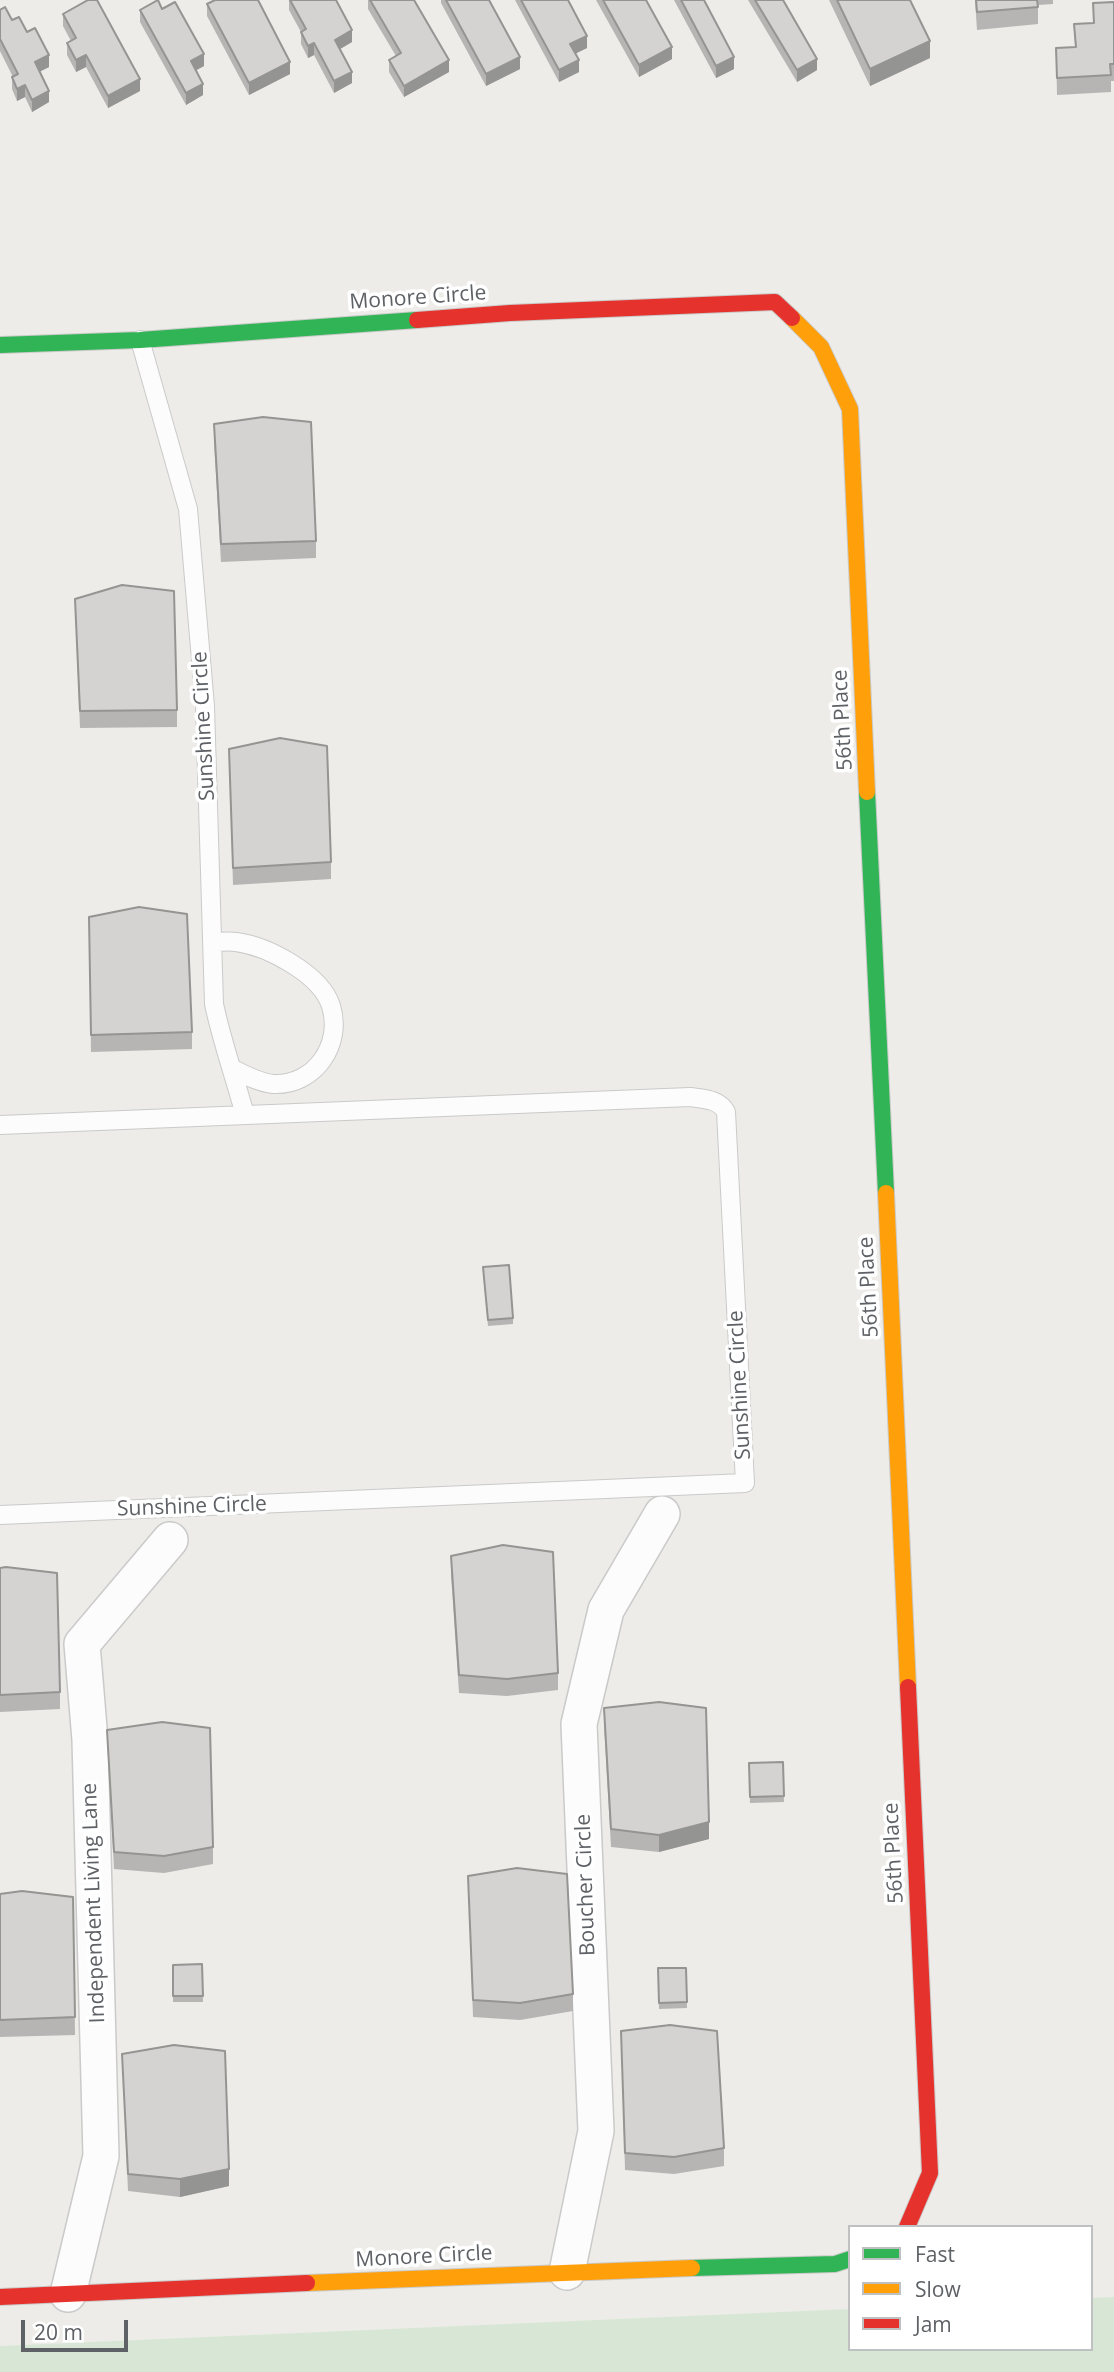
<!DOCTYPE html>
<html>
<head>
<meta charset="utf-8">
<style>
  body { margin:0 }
  #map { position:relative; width:1114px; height:2372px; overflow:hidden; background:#edece8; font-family:"Open Sans",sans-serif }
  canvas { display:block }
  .legend { position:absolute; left:848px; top:2225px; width:245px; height:126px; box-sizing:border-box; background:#fff; border:2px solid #bfc0c1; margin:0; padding:9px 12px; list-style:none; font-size:21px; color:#5e6165 }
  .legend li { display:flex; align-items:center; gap:14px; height:35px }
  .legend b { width:35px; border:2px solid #bfc0c1 }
  .scale { position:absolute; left:21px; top:2320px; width:107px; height:32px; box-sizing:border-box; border:4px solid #5e6165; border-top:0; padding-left:9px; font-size:21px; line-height:24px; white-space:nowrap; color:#5e6165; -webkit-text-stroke:5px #fff; paint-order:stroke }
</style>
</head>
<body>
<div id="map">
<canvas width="1114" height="2372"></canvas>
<ul class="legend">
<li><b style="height:9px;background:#30b455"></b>Fast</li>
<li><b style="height:9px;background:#ff9f0a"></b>Slow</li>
<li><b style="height:9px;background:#e5322d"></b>Jam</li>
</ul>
<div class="scale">20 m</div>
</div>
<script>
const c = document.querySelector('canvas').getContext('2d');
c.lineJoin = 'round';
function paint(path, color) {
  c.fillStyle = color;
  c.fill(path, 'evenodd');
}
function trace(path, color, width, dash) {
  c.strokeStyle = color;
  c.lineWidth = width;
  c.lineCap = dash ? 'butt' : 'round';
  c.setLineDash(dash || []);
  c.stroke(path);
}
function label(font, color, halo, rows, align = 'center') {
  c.font = font + ' "Open Sans",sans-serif';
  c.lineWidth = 7;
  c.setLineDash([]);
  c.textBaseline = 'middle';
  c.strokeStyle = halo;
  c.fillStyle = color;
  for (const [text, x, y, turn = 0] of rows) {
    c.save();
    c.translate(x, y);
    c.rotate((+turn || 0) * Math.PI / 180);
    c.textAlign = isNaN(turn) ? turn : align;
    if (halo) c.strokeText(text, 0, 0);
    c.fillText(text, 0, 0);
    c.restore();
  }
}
const green = new Path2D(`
  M1114,2297V2372H0V2346L850,2309V2349H1091V2298Z`);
const lane = new Path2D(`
  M140,340L188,509L205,706L214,1004C222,1042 235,1078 245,1115
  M214,942C221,942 229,941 236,942C267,946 321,974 331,1006C343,1044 315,1086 273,1084C260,1083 245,1075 233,1069
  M0,1125L690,1097C704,1099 719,1099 726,1112L745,1483L0,1515`);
const street = new Path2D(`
  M567,2272L596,2131L579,1724L606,1610L662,1514
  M68,2294L101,2156L90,1740L82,1644L170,1540`);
const fast = new Path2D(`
  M0,345L140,340L417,320
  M867,792L886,1193
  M692,2268L835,2264L850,2259`);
const slow = new Path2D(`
  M792,318L821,347L850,409L867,792
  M886,1193L908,1687
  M307,2283L692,2268`);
const jam = new Path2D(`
  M417,320L510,313L775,302L792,318
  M907,2227L930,2173L908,1687
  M0,2297L307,2283`);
const wall = new Path2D(`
  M289,0H336L352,42L340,49L352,83L334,93L314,55L308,58L301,44V32L289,10Z
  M368,0H414L449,72L404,97L389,72V60L396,56L368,9Z
  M441,0H489L520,69L486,86L441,3Z
  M515,0H568L587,48L575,54L579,72L559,82Z
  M596,0H646L672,59L639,77Z
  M674,0H704L734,69L716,78Z
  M748,0H783L817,70L797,82Z
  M829,0H910L930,58L870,86Z
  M975,0H1053V4L1038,5V24L977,30Z
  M1114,2V81H1111V92L1057,95L1056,48L1075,47L1074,24L1093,23V3Z
  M207,4L290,74L249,95L207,16Z
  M162,9L204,66L196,70L203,95L186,105L140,22V10Z
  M0,10L27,32L49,67L39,72L49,102L32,112L25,97L17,101L12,89V77H13L0,51Z
  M63,14L140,91L108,108L86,67L76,72L67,55V43L71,41L63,26Z
  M214,424L316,541V558L221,562L214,441Z
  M75,599L177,710V727L80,728Z
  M229,749L331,862V879L233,885Z
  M89,917L192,1032V1049L91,1052Z
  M483,1273L513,1318V1324L488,1326Z
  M451,1556L558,1673V1690L507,1696L459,1693L451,1574Z
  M0,1568L60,1692V1709L0,1712Z
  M604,1708L709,1839L659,1852L611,1847L604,1725Z
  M107,1730L213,1847V1864L164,1873L114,1869Z
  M783,1762L784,1802L750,1803L749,1763Z
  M468,1876L573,1994V2011L520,2020L473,2017Z
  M0,1894L73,1897L75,2035L0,2037Z
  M202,1964L203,2002H173V1965Z
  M658,1968H686L687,2008L659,2009Z
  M621,2031L724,2148V2166L674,2174L625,2170Z
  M122,2054L229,2186L180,2197L128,2191Z`);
const shadedWall = new Path2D(`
  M352,30V42L335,52V40Z
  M587,36V48L570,56V44Z
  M930,41V58L870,86V69Z
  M314,43V55L308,58V46Z
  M672,47V59L639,77V65Z
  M204,54V66L191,73V61Z
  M49,55V67L35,74V62Z
  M86,55V67L76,72V60Z
  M520,57V69L486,86V74Z
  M734,57V69L716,78V66Z
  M817,59V70L797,82V70Z
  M449,60V72L404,97V86Z
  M579,60V72L559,82V70Z
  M290,62V74L249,95V83Z
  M352,72V83L334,93V81Z
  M140,79V91L108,108V96Z
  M203,84V95L186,105V93Z
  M25,85V97L17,101V89Z
  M49,91V102L32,112V100Z
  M709,1822V1839L659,1852V1835Z
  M229,2169V2186L180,2197V2179Z`);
const building = new Path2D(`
  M88,0H97L140,79L108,96L86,55L76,60L67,43L76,38L63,14Z
  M158,0L162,9L175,2L204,54L191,61L203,84L186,93L140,10Z
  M215,0H258L290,62L249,83L207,4Z
  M290,0H336L352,30L335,40L352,72L334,81L314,43L308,46L301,32L306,29Z
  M370,0H414L449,60L404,86L389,60L401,53Z
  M446,0H489L520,57L486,74Z
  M521,0H568L587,36L570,44L579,60L559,70Z
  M603,0H646L672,47L639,65Z
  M681,0H704L734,57L716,66Z
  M755,0H783L817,59L797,70Z
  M837,0H910L930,41L870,69Z
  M976,0H1037L1038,7L977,12Z
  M1114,2V64H1110L1111,75L1057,78L1056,48L1076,47L1074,24L1094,23L1093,3Z
  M5,7L12,20L19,17L27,32L35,28L49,55L35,62L49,91L32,100L25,85L17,89L12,77L18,74L0,39V10Z
  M263,417L311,422L316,541L221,544L214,424Z
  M122,585L174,591L177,710L80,711L75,599Z
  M280,738L327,746L331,862L233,868L229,749Z
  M139,907L187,914L192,1032L91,1035L89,917Z
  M509,1265L513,1318L488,1320L483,1267Z
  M503,1545L553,1552L558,1673L507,1679L459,1675L451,1556Z
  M6,1567L57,1573L60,1692L0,1695V1568Z
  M659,1702L706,1708L709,1822L659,1835L611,1829L604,1708Z
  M162,1722L210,1728L213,1847L164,1856L114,1852L107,1730Z
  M783,1762L784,1796L750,1797L749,1763Z
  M517,1868L567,1874L573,1994L520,2003L473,2000L468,1876Z
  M22,1891L73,1897L75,2017L0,2020V1894Z
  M202,1964L203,1996H173V1965Z
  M658,1968H686L687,2002L659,2003Z
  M670,2025L717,2031L724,2148L674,2157L625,2153L621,2031Z
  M174,2045L225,2051L229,2169L180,2179L128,2174L122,2054Z`);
const streetNames = [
  ["Monore Circle",418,298,-4],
  ["56th Place",843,720,-93],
  ["Sunshine Circle",204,726,-93],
  ["56th Place",869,1287,-93],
  ["Sunshine Circle",740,1385,-93],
  ["Sunshine Circle",192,1507,-2],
  ["56th Place",894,1853,-93],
  ["Boucher Circle",586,1885,-92],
  ["Independent Living Lane",94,1903,-92],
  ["Monore Circle",424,2257,-3]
];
paint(green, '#d8e7d5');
trace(lane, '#cacaca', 20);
trace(street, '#cacaca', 38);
trace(fast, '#cacac9', 18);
trace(slow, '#cacac9', 18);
trace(jam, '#cacac9', 18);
trace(lane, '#fcfcfc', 18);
trace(street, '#fcfcfc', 35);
trace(fast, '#30b455', 16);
trace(slow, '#ff9f0a', 16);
trace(jam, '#e5322d', 16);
paint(wall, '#b6b5b4');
paint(shadedWall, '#949492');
paint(building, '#d4d3d1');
trace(building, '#949492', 2);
label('21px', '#5e6165', '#fff', streetNames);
</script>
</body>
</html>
